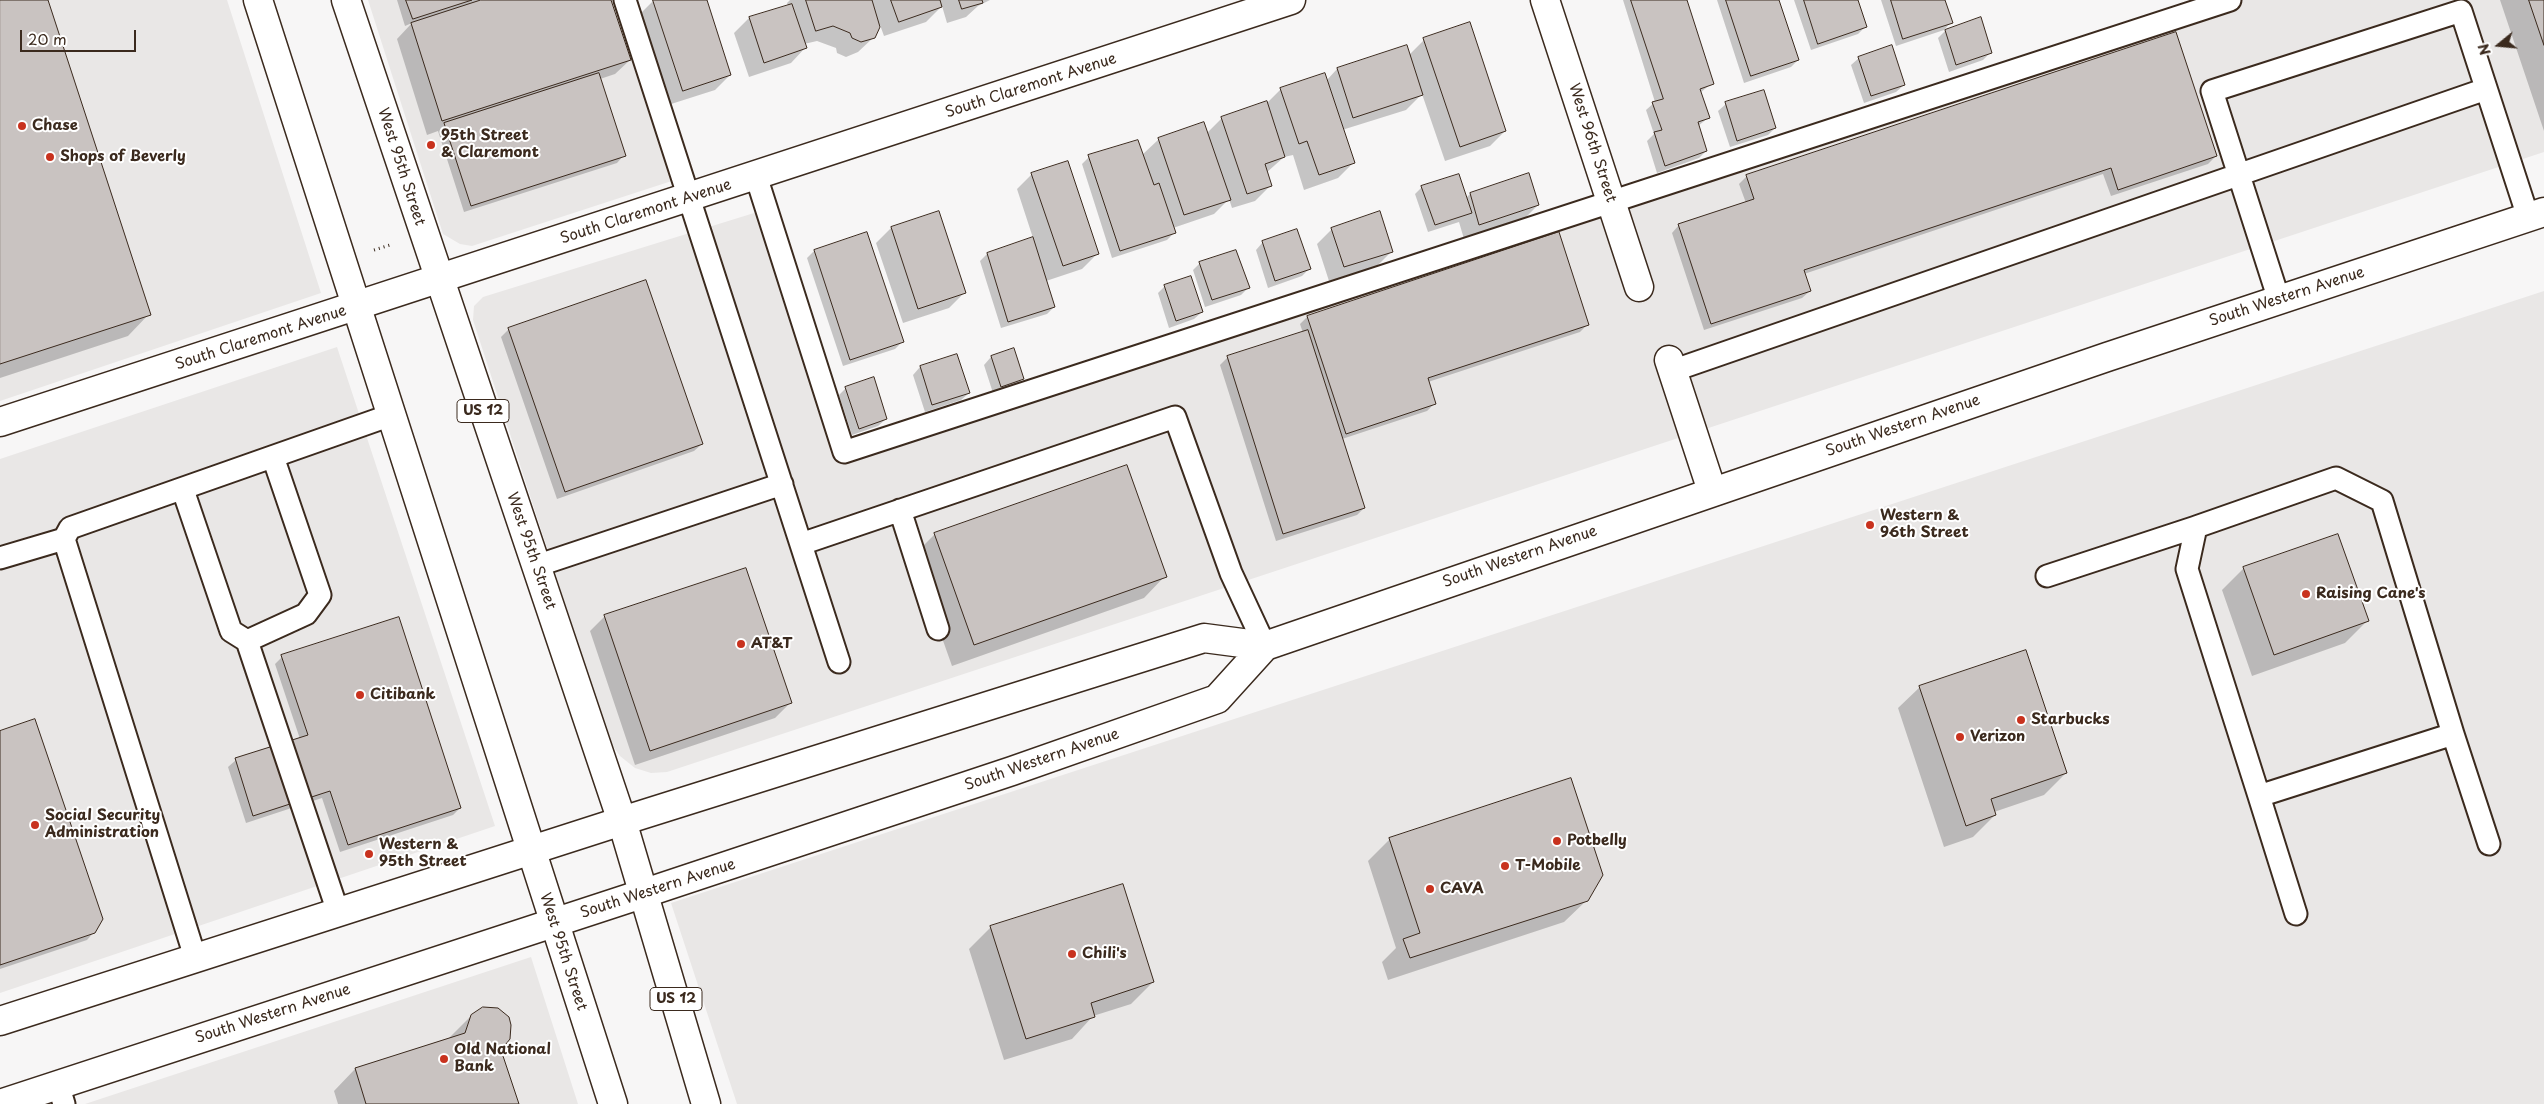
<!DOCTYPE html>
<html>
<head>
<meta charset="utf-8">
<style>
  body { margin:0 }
  #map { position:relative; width:2544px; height:1104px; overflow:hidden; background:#f7f6f6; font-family:"Playpen Sans",sans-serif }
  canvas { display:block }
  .north { position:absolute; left:2474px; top:20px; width:50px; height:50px; -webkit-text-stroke:4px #fff; paint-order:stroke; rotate:253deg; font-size:14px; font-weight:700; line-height:20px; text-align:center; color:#3b2a1e }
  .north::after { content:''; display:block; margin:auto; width:18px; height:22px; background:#3b2a1e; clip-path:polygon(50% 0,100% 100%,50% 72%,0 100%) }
  .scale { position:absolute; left:20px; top:30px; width:116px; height:22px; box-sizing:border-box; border:2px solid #3b2a1e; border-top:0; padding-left:6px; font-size:15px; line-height:18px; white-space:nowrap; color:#3b2a1e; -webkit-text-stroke:4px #fff; paint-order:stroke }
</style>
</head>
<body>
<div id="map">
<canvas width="2544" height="1104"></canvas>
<div class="north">N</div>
<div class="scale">20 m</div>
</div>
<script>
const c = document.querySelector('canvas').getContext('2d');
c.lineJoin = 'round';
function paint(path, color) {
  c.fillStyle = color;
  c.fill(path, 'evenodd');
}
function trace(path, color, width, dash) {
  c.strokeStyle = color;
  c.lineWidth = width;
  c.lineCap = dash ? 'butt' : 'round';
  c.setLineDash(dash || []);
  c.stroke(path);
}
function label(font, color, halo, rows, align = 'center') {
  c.font = font + ' "Playpen Sans",sans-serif';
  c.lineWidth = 4;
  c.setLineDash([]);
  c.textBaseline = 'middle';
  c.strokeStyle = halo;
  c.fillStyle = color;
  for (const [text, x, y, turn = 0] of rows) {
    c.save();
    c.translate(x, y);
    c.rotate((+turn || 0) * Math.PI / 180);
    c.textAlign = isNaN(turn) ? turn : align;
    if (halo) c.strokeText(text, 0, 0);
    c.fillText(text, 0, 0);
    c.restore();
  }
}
const built = new Path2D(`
  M0,0H227L321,293L0,401Z
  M368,0H625L684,177L472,246L460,244L443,234Z
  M2230,0H2544V152L667,772L651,773L635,768L620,756L610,742L473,320L474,306L483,297L767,209L844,451Z
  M2544,291V1104H737L671,903Z
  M337,347L495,826L0,993V459Z
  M531,957L578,1104H85Z`);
const shadow = new Path2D(`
  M0,0H47L149,314L128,336L0,378Z
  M397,0H611L630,60L615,74L600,79L624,155L617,163L464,212L438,131L427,135L397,39L412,23L405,26Z
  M654,0H705L730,75L715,90L668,105L639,15Z
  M790,0H990L978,6L966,17L947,23L942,6L926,22L884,36L880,25L874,37L858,52L846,57L837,53L836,48L817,41L804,44L805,48L791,63L749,77L734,33L749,18L788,6L787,3Z
  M1623,0H1685L1712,83L1700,93L1708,118L1698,126L1706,151L1699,158L1657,173L1647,141L1654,134L1646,110L1655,102Z
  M1717,0H1778L1798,60L1791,67L1744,83Z
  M1794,0H1856L1865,27L1858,34L1811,50Z
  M1881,0H1944L1951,22L1944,30L1896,46Z
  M2500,0H2544V131Z
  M1945,31L1991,52L1983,60L1949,72L1938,38Z
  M1424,40L1505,131L1490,146L1445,161L1422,94L1406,110L1342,130L1353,163L1338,178L1304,190L1293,155L1284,157L1266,173L1270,186L1255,201L1232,208L1229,199L1214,214L1173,228L1175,232L1167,240L1112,258L1082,164L1089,157L1142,155L1159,139L1207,133L1222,118L1266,104L1281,89L1326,81L1337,69L1406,47L1409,55Z
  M1859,58L1904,85L1896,92L1864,103L1851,65Z
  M1726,104L1775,128L1768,135L1730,147L1718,111Z
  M2216,156L2208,164L2111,196L2103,174L1804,274L1810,291L1802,298L1704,330L1672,233L1679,225L1746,203L1739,184L1747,176Z
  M1032,174L1097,254L1082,269L1046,281L1054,307L1047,314L1001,328L980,261L987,254L1033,238L1017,189Z
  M1528,175L1538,205L1523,220L1464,239L1459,222L1428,232L1415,194L1422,187L1466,198L1470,194Z
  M891,228L964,293L949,308L903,323L876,243Z
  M1332,229L1392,251L1377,266L1329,281L1317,244Z
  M1263,242L1310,268L1302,276L1268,288L1256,250Z
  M814,251L902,342L895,349L843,366L807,258Z
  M1200,263L1248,288L1241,295L1205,307L1193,270Z
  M1165,286L1202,312L1194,319L1169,328L1158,293Z
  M1307,317L1588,324L1580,332L1428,382L1434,404L1427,411L1342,439L1364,508L1357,515L1276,541L1220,365L1228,357L1303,333L1300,324Z
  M509,329L702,444L694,451L557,499L501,337Z
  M1014,350L1023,378L1016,386L993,393L984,365L991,357Z
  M920,367L969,393L961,400L925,412L913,375Z
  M846,388L886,419L878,426L852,435L839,395Z
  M935,534L1165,576L1144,598L952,666L913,556Z
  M2244,568L2367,621L2345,643L2252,676L2222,590Z
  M605,616L790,703L775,718L635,765L590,631Z
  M282,657L460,808L453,815L340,852L322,798L246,823L228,767L236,760L300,739L275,664Z
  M1920,687L2066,773L2044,795L1994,812L1995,815L1973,837L1944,847L1898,708Z
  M0,732L94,932L87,940L0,969Z
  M1390,839L1587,900L1564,922L1388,980L1382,962L1396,948L1368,861Z
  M991,927L1153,982L1131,1004L1093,1016L1072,1039L1004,1060L969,949Z
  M471,1016L499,1049L517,1104H338L334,1091L355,1069L449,1038Z`);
const building = new Path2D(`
  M0,0H48L151,315L0,364Z
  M406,0H472L413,19Z
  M481,0H611L631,60L442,121L411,23Z
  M653,0H707L731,75L683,91Z
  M806,0H872L880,27L875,38L861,42L852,38L850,33L833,26L816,31Z
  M891,0H940L942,7L899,22Z
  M959,0H982L983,3L962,9Z
  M1631,0H1687L1714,84L1700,89L1710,118L1698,122L1707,151L1665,166L1654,132L1662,130L1652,102L1663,99Z
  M1726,0H1779L1799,60L1751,76Z
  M1804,0H1858L1867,27L1818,44Z
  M1891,0H1945L1953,23L1903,39Z
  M2529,0H2544V45Z
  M792,4L807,48L764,63L749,17Z
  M1981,17L1992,53L1956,65L1945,30Z
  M1470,22L1506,131L1460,147L1423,38Z
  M2176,32L2217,156L2118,190L2111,168L1804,270L1811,291L1711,324L1678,224L1754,199L1746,175Z
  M1407,45L1423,95L1353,118L1337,68Z
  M1892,45L1905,85L1871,96L1858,57Z
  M599,73L626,156L471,206L444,123Z
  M1325,73L1355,163L1319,175L1307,141L1299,144L1280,88Z
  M1764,90L1776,128L1737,141L1725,102Z
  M1267,101L1285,157L1265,164L1272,186L1247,194L1221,117Z
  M1204,122L1231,200L1184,215L1158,138Z
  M1138,140L1154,185L1159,183L1176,233L1120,251L1088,155Z
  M1068,161L1099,254L1063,266L1031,173Z
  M1529,173L1539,205L1479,225L1470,193Z
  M1459,174L1472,213L1435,225L1421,186Z
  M939,211L966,293L918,309L891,227Z
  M1380,211L1393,252L1344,267L1331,228Z
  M1297,229L1311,269L1275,281L1262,241Z
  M867,232L904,342L850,360L814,250Z
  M1559,232L1589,325L1428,378L1436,404L1346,434L1307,316Z
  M1033,237L1055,307L1008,322L987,253Z
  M1236,250L1250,288L1212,300L1199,262Z
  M1191,276L1203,312L1176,321L1164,285Z
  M646,280L703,444L565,492L508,328Z
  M1308,330L1365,508L1283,534L1227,356Z
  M1014,348L1024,379L1001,387L991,356Z
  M957,354L970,393L932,405L920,366Z
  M874,377L887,419L859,429L845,387Z
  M1127,465L1167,577L974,645L934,533Z
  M2338,534L2369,621L2274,655L2243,567Z
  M746,568L792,703L650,751L604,615Z
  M399,617L461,808L348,845L330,791L253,816L235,758L308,735L281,655Z
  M2026,650L2067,773L1991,799L1996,815L1966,826L1919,686Z
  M35,719L103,919L95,933L0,965V731Z
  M1571,778L1603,875L1588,901L1410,958L1403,939L1420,933L1389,838Z
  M1123,884L1154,982L1091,1003L1095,1017L1026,1039L990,926Z
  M483,1007L498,1008L509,1017L511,1025L510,1039L501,1050L519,1104H366L355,1068L465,1033L471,1015Z`);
const path = new Path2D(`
  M374,250L390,245`);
const lane = new Path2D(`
  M625,0L839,662
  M756,176L844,452L2230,0
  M2279,300L2212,91L2461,11L2528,217
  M1672,371L2486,89
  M2336,478L2382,501L2453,734L2259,796L2187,569L2196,527Z
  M183,490L231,631L247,641L306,614L320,595L273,457
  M900,510L938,629
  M64,539L195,957
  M801,544L1175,417L1231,573L1265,646
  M0,558L64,539L70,528L391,415
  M536,566L782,484
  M2047,576L2196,527
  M247,641L338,912
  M2453,734L2489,844
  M2259,796L2296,914
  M58,1084L64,1104`);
const street = new Path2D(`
  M1545,0L1639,287
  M1669,360L1712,491
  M0,422L1291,0`);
const secondary = new Path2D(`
  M0,1021L622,821L1204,638L1265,646L2107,357L2544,212
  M0,1104L645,893L1012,771L1217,699L1265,646`);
const primary = new Path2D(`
  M258,0L613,1104
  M346,0L622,821L706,1104`);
const markers = [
  [22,126,5,"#c8321e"],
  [431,145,5,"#c8321e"],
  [50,157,5,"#c8321e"],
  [1870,525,5,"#c8321e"],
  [2306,594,5,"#c8321e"],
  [741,644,5,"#c8321e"],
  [360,695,5,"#c8321e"],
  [2021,720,5,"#c8321e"],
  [1960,737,5,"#c8321e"],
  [35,825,5,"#c8321e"],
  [1557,841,5,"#c8321e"],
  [369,854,5,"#c8321e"],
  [1505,866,5,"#c8321e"],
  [1430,889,5,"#c8321e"],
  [1072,954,5,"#c8321e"],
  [444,1059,5,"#c8321e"]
];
const shields = [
  [483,411,52],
  [676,999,52]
];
const shieldNames = [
  ["US 12",483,411],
  ["US 12",676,999]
];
const streetNames = [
  ["South Claremont Avenue",1031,86,-18],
  ["West 96th Street",1592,143,72],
  ["West 95th Street",401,167,72],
  ["South Claremont Avenue",646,212,-18],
  ["South Western Avenue",2287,297,-18],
  ["South Claremont Avenue",261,338,-18],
  ["South Western Avenue",1903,426,-19],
  ["West 95th Street",531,551,71],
  ["South Western Avenue",1520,557,-19],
  ["South Western Avenue",1042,760,-19],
  ["South Western Avenue",658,889,-18],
  ["West 95th Street",563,952,72],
  ["South Western Avenue",273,1014,-18]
];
const poiNames = [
  ["Chase",32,126],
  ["95th Street",441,136],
  ["& Claremont",441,153],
  ["Shops of Beverly",60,157],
  ["Western &",1880,516],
  ["96th Street",1880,533],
  ["Raising Cane's",2316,594],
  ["AT&T",751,644],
  ["Citibank",370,695],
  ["Starbucks",2031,720],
  ["Verizon",1970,737],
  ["Social Security",45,816],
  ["Administration",45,833],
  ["Potbelly",1567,841],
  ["Western &",379,845],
  ["95th Street",379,862],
  ["T-Mobile",1515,866],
  ["CAVA",1440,889],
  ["Chili's",1082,954],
  ["Old National",454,1050],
  ["Bank",454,1067]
];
paint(built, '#e9e7e6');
paint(shadow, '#0003');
paint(building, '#c9c3c1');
trace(building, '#3b2a1e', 1);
trace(lane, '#3b2a1e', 25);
trace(street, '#3b2a1e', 31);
trace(secondary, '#3b2a1e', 31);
trace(primary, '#3b2a1e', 31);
trace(path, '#3b2a1e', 3, [1, 4]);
trace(lane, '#fff', 21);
trace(street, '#fff', 28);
trace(secondary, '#fff', 28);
trace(primary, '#fff', 28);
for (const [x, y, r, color] of markers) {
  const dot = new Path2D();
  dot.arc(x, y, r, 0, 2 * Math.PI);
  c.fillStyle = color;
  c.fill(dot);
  trace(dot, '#fff', 2);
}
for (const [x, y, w] of shields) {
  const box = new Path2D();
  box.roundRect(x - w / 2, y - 11.5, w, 23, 4);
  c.fillStyle = '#fff';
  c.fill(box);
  trace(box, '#3b2a1e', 1);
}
label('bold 14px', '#3b2a1e', null, shieldNames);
label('15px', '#3b2a1e', '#fff', streetNames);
label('bold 15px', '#3b2a1e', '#fff', poiNames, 'left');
</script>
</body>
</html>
